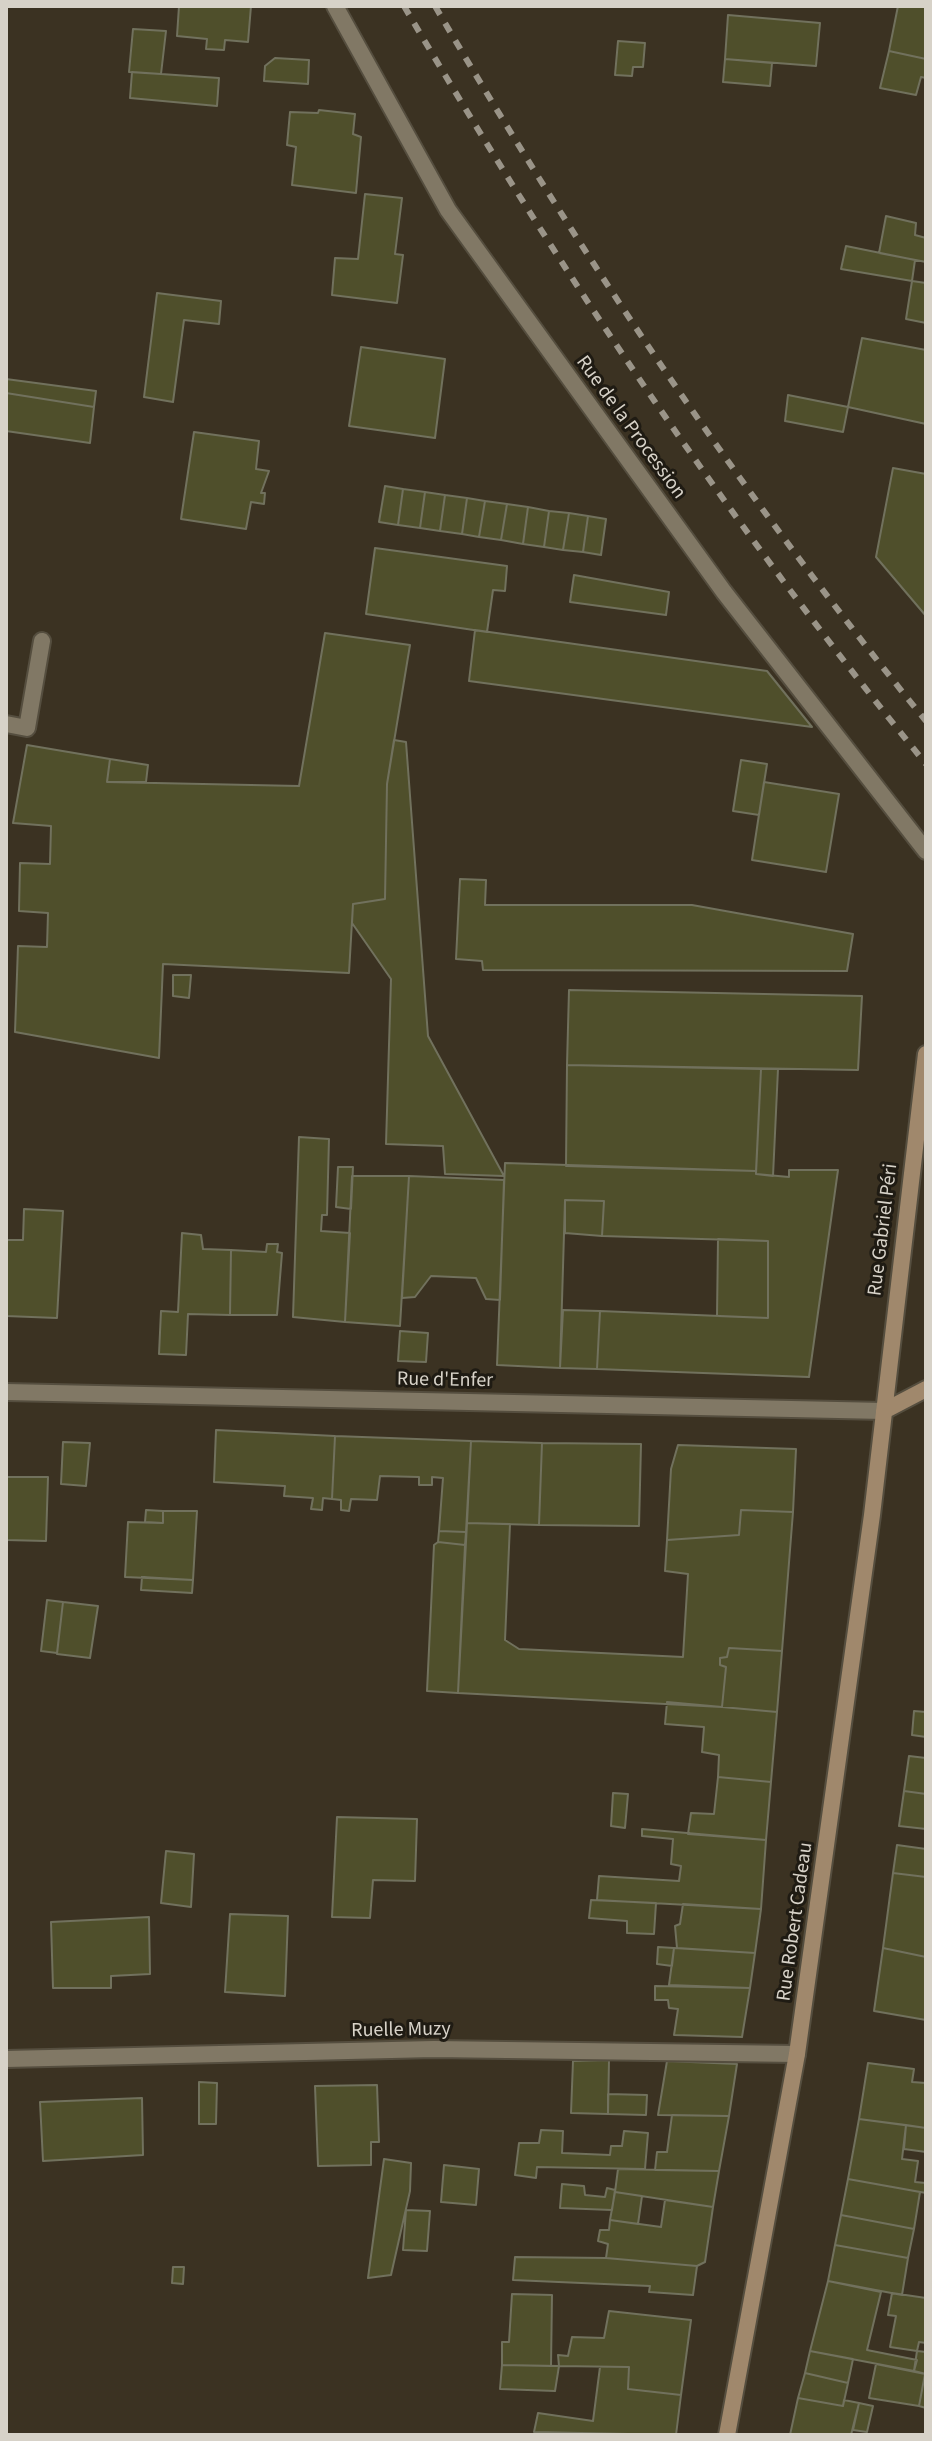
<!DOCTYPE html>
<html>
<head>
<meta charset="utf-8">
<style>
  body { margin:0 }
  #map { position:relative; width:932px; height:2441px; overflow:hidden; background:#3b3222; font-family:"Source Sans 3",sans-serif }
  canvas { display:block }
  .frame { position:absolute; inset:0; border:8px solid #d7d2c8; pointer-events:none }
</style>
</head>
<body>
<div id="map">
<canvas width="932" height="2441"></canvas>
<div class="frame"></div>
</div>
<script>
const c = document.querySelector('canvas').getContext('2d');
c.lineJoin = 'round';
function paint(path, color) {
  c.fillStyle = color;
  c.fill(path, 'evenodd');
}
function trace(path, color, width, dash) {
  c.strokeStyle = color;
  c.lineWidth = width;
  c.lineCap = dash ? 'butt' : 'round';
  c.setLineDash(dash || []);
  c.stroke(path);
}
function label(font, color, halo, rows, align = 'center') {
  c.font = font + ' "Source Sans 3",sans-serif';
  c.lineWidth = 6;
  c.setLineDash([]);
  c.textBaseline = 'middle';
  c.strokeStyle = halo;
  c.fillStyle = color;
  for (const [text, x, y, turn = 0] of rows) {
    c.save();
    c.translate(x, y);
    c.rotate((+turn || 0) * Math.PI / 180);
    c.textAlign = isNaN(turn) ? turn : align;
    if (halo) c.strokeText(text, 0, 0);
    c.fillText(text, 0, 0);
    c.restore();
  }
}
const building = new Path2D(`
  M179,6H251L248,42L225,40L224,50L206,49L207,39L177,36Z
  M898,6L926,7V59L889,51Z
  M728,15L820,23L816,66L725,59Z
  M133,29L166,31L161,74L129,72Z
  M618,41L645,43L643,67H633L632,76L615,75Z
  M889,51L926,59V78L921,77L916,95L880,88Z
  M275,58L309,60L308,84L264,81L265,66Z
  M725,59L772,63L770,86L723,82Z
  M132,72L219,78L217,106L130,98Z
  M319,110L355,114L353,134L361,137L356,193L292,185L296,147L287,145L290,112L318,113Z
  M365,194L402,198L395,254L403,255L397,303L332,295L335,258L358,259Z
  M886,216L916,223L915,235L926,238V262L879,253Z
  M846,246L915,260L912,281L841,269Z
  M912,281L926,283V323L906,319Z
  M157,293L221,301L219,324L184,320L173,402L144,397Z
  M862,338L926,350V424L848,407Z
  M361,347L445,359L435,438L349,426Z
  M6,379L96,391L94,407L6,393Z
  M6,393L94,407L90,443L6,431Z
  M788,395L848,407L843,432L785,421Z
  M194,432L259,441L256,469L269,471L261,493H265L264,504L251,502L246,529L181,519Z
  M893,468L926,474V616L876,557Z
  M385,486L403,489L398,525L379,522Z
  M403,489L425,492L420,528L398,525Z
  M425,492L445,495L440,531L420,528Z
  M445,495L467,498L462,534L440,531Z
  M467,498L485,501L479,537L462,534Z
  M485,501L507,504L501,540L479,537Z
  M507,504L528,507L523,544L501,540Z
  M528,507L549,511L544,547L523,544Z
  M549,511L569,513L563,550L544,547Z
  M569,513L588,516L583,552L563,550Z
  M588,516L606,519L601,555L583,552Z
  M375,548L507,566L505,591L493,590L487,632L366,614Z
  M574,575L669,592L666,615L570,602Z
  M475,630L767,671L812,727L469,681Z
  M325,633L410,645L387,784L385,899L353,904L349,973L163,964L159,1058L15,1032L18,946L47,947L48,913L19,911L20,863L50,864L51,826L13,823L27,745L110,759L107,782L299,786Z
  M394,740L406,742L428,1036L504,1176L445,1174L443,1146L386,1144L391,979L352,923L353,904L385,899L387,784Z
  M110,759L148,765L146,782H107Z
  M741,760L767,764L759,815L733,811Z
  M764,782L839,794L826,872L752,860Z
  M460,879L486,880L485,905H692L853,934L847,971L483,970L482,961L456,959Z
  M173,975H191L189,998L173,996Z
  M569,990L862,996L858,1070L567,1065Z
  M567,1065L761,1069L756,1171L566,1166Z
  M761,1069H778L773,1176L756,1174Z
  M299,1137L329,1139L327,1215H322L321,1231L350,1233L345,1322L293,1317Z
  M505,1163L756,1171V1174L789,1177V1170H838L809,1377L597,1369L600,1311L768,1318V1241L602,1236L604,1201L565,1200L560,1368L497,1365Z
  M338,1167H353L351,1209L336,1207Z
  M352,1176H409L400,1326L345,1322Z
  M409,1176L504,1180L500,1300L486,1299L476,1278L431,1276L415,1297L402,1298Z
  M565,1200L604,1201L602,1236L565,1233Z
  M24,1209L63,1211L57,1318L6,1316V1240H23Z
  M182,1233L201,1235L203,1249L231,1250L230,1315L188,1314L186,1355L159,1354L161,1311L178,1312Z
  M718,1239L768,1241V1318L717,1316Z
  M267,1244H278L277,1252L282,1253L277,1315H230L231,1250L266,1252Z
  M563,1310L600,1311L597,1369L560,1368Z
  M400,1331L428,1333L426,1362L398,1361Z
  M216,1430L335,1436L332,1499L323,1498L322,1510L311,1509L313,1498L284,1496L285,1486L214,1482Z
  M335,1436L471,1441L466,1532L439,1531L443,1478L432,1477V1485H419V1477L380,1476L377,1500L351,1499L349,1511L341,1510V1500L332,1499Z
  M471,1441L542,1443L539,1525L467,1523Z
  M63,1442L90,1443L86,1486L61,1484Z
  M542,1443L641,1444L639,1526L539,1525Z
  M678,1445L796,1449L793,1512L741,1510L739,1535L667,1540L671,1469Z
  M6,1477H48L46,1541L6,1540Z
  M146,1510L163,1511V1523L145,1522Z
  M741,1510L793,1512L782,1651L729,1648L727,1657L720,1658V1665L726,1667L722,1707L458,1693L467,1523L510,1524L505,1640L519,1649L683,1657L688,1574L665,1571L667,1540L739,1535Z
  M163,1511H197L193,1580L125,1577L128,1522L163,1523Z
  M439,1531L466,1532L465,1545L438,1542Z
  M438,1542L465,1545L458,1693L427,1691L434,1545Z
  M142,1577L193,1580L192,1593L141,1590Z
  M47,1600L63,1602L57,1653L41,1651Z
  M63,1602L98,1606L90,1658L57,1654Z
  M729,1648L782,1651L777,1712L722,1707L726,1667L720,1665V1658L727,1657Z
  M667,1702L777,1712L771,1782L718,1777L719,1755L702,1752L704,1727L665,1724Z
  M914,1711L926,1712V1737L912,1735Z
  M909,1756L926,1758V1794L904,1791Z
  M718,1777L771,1782L766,1840L688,1834L691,1813L714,1814Z
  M904,1791L926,1794V1829L899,1826Z
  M613,1793L628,1794L625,1828L611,1826Z
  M337,1817L417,1819L415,1881L373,1880L370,1918L332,1917Z
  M642,1829L766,1840L761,1909L597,1900L599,1876L679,1881L681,1866L671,1864L673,1839L642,1836Z
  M897,1845L926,1849V1877L893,1873Z
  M166,1851L194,1854L191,1907L161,1903Z
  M893,1873L926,1877V1957L883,1948Z
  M591,1900L656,1903L654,1934L627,1933V1921L589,1918Z
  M683,1904L761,1909L755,1953L677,1948L675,1926L680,1924Z
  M230,1914L288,1916L285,1996L225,1992Z
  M149,1917L150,1974L111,1976V1988H53L51,1922Z
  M658,1947L674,1948L672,1966L657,1964Z
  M674,1948L755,1953L750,1988L669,1985Z
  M883,1948L926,1957V2020L874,2011Z
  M655,1986L750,1988L742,2037L674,2035L678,2009L669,2008L668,2000H655Z
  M609,2060L608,2114L571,2113L573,2061Z
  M667,2061L737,2064L729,2116L658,2115Z
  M868,2063L914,2069L912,2082L926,2083V2128L859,2119Z
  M199,2082L217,2083L216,2124H199Z
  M377,2085L379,2142H371V2165L318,2166L315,2086Z
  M608,2094L647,2095L646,2115L608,2114Z
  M142,2098L143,2155L43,2161L40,2102Z
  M672,2115L729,2116L719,2171L655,2170L657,2152H667Z
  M859,2119L906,2125L902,2159L918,2161L915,2182L926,2183V2193L848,2179Z
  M906,2125L926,2128V2152L904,2149Z
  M541,2130L563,2131L562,2153L610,2155L611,2146H622L624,2131L648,2133L645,2169L537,2167L536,2178L515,2175L519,2143H539Z
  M384,2159L411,2163L410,2191L391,2275L368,2278Z
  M444,2165L479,2169L476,2205L441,2202Z
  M618,2169L719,2171L713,2207L615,2192Z
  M848,2179L920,2192L914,2229L841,2215Z
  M562,2184L584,2186L585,2195L605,2197L607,2188L615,2190L612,2210L560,2208Z
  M615,2192L642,2196L638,2224L610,2220Z
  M665,2200L713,2207L705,2262L697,2266L606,2258L608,2244L598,2241L600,2230H609L610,2220L661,2227Z
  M406,2210L430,2211L427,2251L403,2250Z
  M841,2215L914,2229L908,2258L835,2245Z
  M835,2245L908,2258L902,2295L828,2281Z
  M515,2257L606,2258L697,2266L693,2295L649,2292L650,2286L513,2280Z
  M173,2267H184L183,2284L172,2283Z
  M828,2281L881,2292L867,2350L917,2360L914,2371L810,2351Z
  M892,2293L926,2298V2343L919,2342L917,2351L890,2347L896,2316L888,2315Z
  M512,2294L552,2295L551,2366L502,2365V2342H509Z
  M609,2311L691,2320L681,2395L628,2389L629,2367L559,2366L558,2355L568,2356L572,2337L604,2338Z
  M810,2351L853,2359L848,2383L805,2373Z
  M917,2351L926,2352V2374L914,2371Z
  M876,2364L925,2374L919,2406L869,2398Z
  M502,2365L559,2366L555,2391L500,2389Z
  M600,2367H629L628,2389L681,2395L676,2435L534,2432L538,2413L593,2421Z
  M805,2373L848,2383L843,2406L798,2398Z
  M925,2374H926V2408L919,2406Z
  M798,2398L843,2406L844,2400L859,2403L851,2435H790Z
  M859,2403L873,2406L867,2432L853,2430Z`);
const service = new Path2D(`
  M6,724L27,728L42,641`);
const minor = new Path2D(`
  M335,6L448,210L724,592L926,851
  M6,2059L434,2049L797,2054`);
const tertiary = new Path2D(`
  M6,1392L884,1411`);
const secondary = new Path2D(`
  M884,1411L926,1389
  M727,2435L797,2054L872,1515L926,1054`);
const rail = new Path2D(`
  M404,6C560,272 731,525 926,764
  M435,6C581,256 743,497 926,721`);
const streetNames = [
  ["Rue de la Procession",630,428,54],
  ["Rue Gabriel Péri",884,1230,-83],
  ["Rue d'Enfer",445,1381,1],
  ["Rue Robert Cadeau",796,1922,-82],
  ["Ruelle Muzy",401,2031,-1]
];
paint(building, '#4f4f2b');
trace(building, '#71715d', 2);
trace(service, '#554e3f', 20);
trace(minor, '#554e3f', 20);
trace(tertiary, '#554e3f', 20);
trace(secondary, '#554e3f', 20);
trace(service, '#817865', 16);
trace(minor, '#817865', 16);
trace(tertiary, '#817865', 16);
trace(secondary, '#a0886c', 16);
trace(rail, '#9a9488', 6, [10, 10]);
label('20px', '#d7d2c8', '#1f1b13', streetNames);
</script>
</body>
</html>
